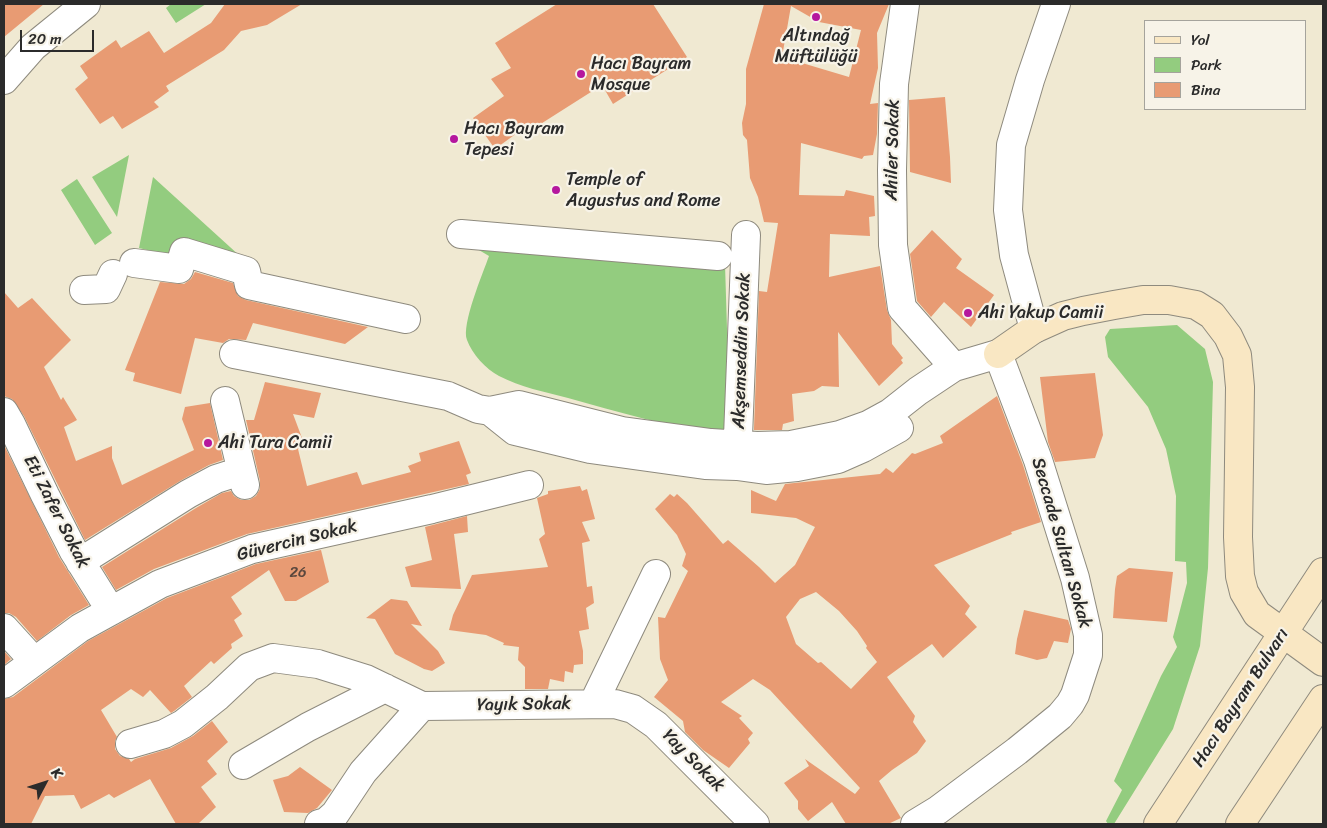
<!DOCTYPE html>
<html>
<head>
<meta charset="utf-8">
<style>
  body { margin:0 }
  #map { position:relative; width:1327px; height:828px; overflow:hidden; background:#f0e9d2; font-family:Sriracha,sans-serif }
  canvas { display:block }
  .frame { position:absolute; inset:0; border:5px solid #2b2b2b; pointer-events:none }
  .legend { position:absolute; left:1144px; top:20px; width:162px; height:90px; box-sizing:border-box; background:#f7f3e8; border:1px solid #a5a39c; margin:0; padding:6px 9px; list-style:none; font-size:15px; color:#2b2b2b }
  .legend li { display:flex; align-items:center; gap:10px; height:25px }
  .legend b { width:25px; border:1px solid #a5a39c }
  .north { position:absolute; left:20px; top:758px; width:50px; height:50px; -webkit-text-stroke:4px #f7f3e8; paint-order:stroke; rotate:50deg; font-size:14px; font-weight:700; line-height:20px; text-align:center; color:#2b2b2b }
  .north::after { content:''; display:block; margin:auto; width:18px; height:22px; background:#2b2b2b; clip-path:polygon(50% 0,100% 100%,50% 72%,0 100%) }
  .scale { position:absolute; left:20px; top:30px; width:74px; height:22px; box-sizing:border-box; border:2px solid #2b2b2b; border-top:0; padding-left:6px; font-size:15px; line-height:18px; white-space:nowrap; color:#2b2b2b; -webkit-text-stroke:4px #f7f3e8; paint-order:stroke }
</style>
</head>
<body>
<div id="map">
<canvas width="1327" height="828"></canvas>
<div class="frame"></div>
<ul class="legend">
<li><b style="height:6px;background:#f9e7c3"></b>Yol</li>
<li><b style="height:14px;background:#93cc7f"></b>Park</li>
<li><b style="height:14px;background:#e89b73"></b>Bina</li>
</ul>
<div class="north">K</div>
<div class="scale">20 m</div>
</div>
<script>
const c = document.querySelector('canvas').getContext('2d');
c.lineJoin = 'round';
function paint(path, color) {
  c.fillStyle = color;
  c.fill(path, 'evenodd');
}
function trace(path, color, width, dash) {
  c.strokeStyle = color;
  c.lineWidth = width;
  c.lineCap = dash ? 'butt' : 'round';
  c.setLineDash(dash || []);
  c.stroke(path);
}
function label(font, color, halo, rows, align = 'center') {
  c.font = font + ' Sriracha,sans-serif';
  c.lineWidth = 4.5;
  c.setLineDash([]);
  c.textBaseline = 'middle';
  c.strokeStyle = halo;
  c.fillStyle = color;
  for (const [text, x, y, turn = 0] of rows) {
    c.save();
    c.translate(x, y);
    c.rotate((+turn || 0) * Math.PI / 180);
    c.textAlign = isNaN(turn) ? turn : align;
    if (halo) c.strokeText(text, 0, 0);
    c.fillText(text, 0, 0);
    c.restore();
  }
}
const green = new Path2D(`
  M171,4H206L176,23L166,8Z
  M129,155L117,217L92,177Z
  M153,177L241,257H176L139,248Z
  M77,179L112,233L95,245L61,190Z
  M462,240L725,264L730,427L720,435C668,426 618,412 568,398C545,392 520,387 499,376C486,369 472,354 467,340C461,325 483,273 489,256Z
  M1177,325L1205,349L1213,382L1208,568L1200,646L1173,729L1114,824H1108L1106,821L1122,790L1114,781L1161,676L1177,647L1173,637L1187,583L1186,562L1175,561L1176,496L1166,449L1148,407L1108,357L1105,337L1110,329Z`);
const building = new Path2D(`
  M4,4H44L4,37Z
  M225,4H302L267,25L241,31L224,50L166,86L169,91L154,102L159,107L122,129L113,116L100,124L75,89L88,78L80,66L116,40L121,48L149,31L164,53L211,23Z
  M557,4H653L687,57L613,104L602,85L528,132L524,128L495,149L473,118L504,96L491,79L511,68L495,43Z
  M764,4H889L877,33L878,68L870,104L878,103L877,134L873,155L864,156L862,159L801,143L799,195L844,196L846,190L874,196L875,216L869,217L870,236L830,234L829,277L880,266L887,310L891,320L892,344L903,358L901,360L903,363L879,386L838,332L839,387L822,386L814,391L792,394L794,421L783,424L782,430H754V428L759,291L767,292L778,223L764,222L758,197L750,178L747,140L743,135L742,123L746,104V69ZM791,6L819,22L861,30L849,77L782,57Z
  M945,97L950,157L951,183L910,172L909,100Z
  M932,230L962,259L956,268L994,295L971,327L944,302L931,317L917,301L910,254Z
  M195,272L233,283L238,296L246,300L368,327L345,344L253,323L246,340L229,339L223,343L195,338L181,394L133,381L135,373L125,370L160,282L184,284L191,279Z
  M4,292L18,308L32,298L71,340L44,367L61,400L63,397L77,420L64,427L76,461L112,446V458L122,485L194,450L182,419L185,407L210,403L223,460L209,465L180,481L85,540L24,416L12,399L4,396Z
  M1095,373L1103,435L1095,458L1055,462L1048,442L1040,377Z
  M265,382L321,393L314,418L293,414L305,446L298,449L307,486L357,472L362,485L411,472L408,466L421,461L419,453L459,441L471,473L466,475L469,484L247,534L154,569L116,590L102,567L196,508L222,493L231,491L234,496L241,500H249L256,496L260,489V481L246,420H254Z
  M997,396L1023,465L1041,522L1011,532L1012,534L934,565L970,606L965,614L977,627L943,658L932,644L887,677L915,716L913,722L926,741L917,753L892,770L879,781L901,818L888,824H846L832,802L808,821L798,809V801L784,783L809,766L805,759L855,794L860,788L770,690L753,679L721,702L742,716L739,718L753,733L748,739L750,743L729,768L703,750L685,732L683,721L654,697L668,680L660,659L658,617L665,618L688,571L682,566L686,554L677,535L655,509L670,494L674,497L677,494L687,503L723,544L728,540L759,567L775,583L795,565L815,527L796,518L751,513V490L776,501L785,484L880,474L886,468L893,473L912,453L915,454L943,443L940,436ZM816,592L839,611L857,631L867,646L866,648L877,662L851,689L821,662L818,663L796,644L786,617L800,599Z
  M4,445L59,557L89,605L71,615L37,641L16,617L9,613H4Z
  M580,486L582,491L587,489L595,519L582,522L590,541L582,543L587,587L592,586L594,603L586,608L589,629L579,631L583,651V664L574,665L573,673L565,671L564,682L550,679L548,689H525V667L518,660L519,647L503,645L504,643L486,635L449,630L453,615L472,575L548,567L539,539L545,534L537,498L548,494V491Z
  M467,516L468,532L454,534L461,589L411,587L405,567L432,560L425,527Z
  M321,550L329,582L296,601H285L269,570L231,597L242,614L234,620L243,636L231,644L232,648L214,664L211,661L184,686L192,697L174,711L171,713L150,690L143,697L131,689L101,710L117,737L115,741V749L120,756L129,759L131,762L135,759L171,748L193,736L212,721L228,742L207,761L217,774L201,787L216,807L198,824H176L150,779L114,798L109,794L81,809L74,795L45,796L31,824H4V699L13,697L88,641L167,598L256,564Z
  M1129,568L1173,572L1167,622L1113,618L1115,589L1117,576Z
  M391,599L407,601L422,626L411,624L438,651L445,663L432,671L424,669L395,654L375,619L366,618Z
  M1024,610L1068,620L1071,629L1068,643L1054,641L1047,658L1037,660L1015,654L1017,639Z
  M4,651L11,659L4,665Z
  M300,767L332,790L317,808L308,813L284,812L273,780L288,776Z`);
const street = new Path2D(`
  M905,4L894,84L892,170L893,245L902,308L954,367
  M4,80L33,47L86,4
  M461,234L718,256
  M134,263L179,269L184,252L246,271L249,285L406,319
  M84,290L106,289L113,274
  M1034,329L1014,255L1008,210L1011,145L1030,80L1056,4
  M234,354L448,396L478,409L490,411L519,405L622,431L711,443L757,446L791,445L840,435L868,425L890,413L918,391L954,367L998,354
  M225,401L245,485
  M490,411L515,431L590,449L705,465L737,466L766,470L797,467L838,459L863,448L899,428
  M4,412L11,424L45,495L73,550L111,611
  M737,462L746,235
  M80,562L188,494L216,479L241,471
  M4,628L34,661
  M4,684L80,628L160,584L252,549L432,509L529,485
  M593,704L656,574
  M130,744L164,734L183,724L217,697L249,667L273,658L318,664L366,679L422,706L615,704L633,709L656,725L755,824
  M243,765L308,727L385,688
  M319,824L326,822L335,814L363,772L422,706
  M915,824L938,810L1017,751L1060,716L1070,704L1075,695L1088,655V635L1075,578L1038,460L998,354`);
const secondary = new Path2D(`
  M998,354L1034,329L1063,316L1083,311L1114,305L1143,300H1169L1196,305L1212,315L1228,336L1237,355L1240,387L1238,537L1240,576L1244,592L1257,614L1323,662
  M1158,824L1323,572
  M1240,824L1323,699`);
const markers = [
  [816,17,5,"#b5179e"],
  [581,74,5,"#b5179e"],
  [454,139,5,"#b5179e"],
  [556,190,5,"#b5179e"],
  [968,313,5,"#b5179e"],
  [208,443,5,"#b5179e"]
];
const numberNames = [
  ["26",298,573]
];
const poiNames = [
  ["Altındağ",816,36,"center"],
  ["Müftülüğü",816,57,"center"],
  ["Hacı Bayram",591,64],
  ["Mosque",591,85],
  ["Hacı Bayram",464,129],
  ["Tepesi",464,150],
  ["Temple of",566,180],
  ["Augustus and Rome",566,201],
  ["Ahi Yakup Camii",978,313],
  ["Ahi Tura Camii",218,443]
];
const streetNames = [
  ["Ahiler Sokak",893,150,-89],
  ["Akşemseddin Sokak",742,351,-88],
  ["Eti Zafer Sokak",56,512,63],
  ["Güvercin Sokak",297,541,-14],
  ["Seccade Sultan Sokak",1061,543,74],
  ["Hacı Bayram Bulvarı",1241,698,-57],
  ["Yayık Sokak",524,705,-1],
  ["Yay Sokak",693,761,45]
];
paint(green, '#93cc7f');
paint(building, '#e89b73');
trace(street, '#8e8a7e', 30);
trace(secondary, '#8e8a7e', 30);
trace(street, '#fff', 28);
trace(secondary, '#f9e7c3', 28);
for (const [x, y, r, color] of markers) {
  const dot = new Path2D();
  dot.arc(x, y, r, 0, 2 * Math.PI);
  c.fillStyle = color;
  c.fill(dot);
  trace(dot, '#f7f3e8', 2);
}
label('15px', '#5a473d', null, numberNames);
label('18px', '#2b2b2b', '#f7f3e8', poiNames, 'left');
label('18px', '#2b2b2b', '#f7f3e8', streetNames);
</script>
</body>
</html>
